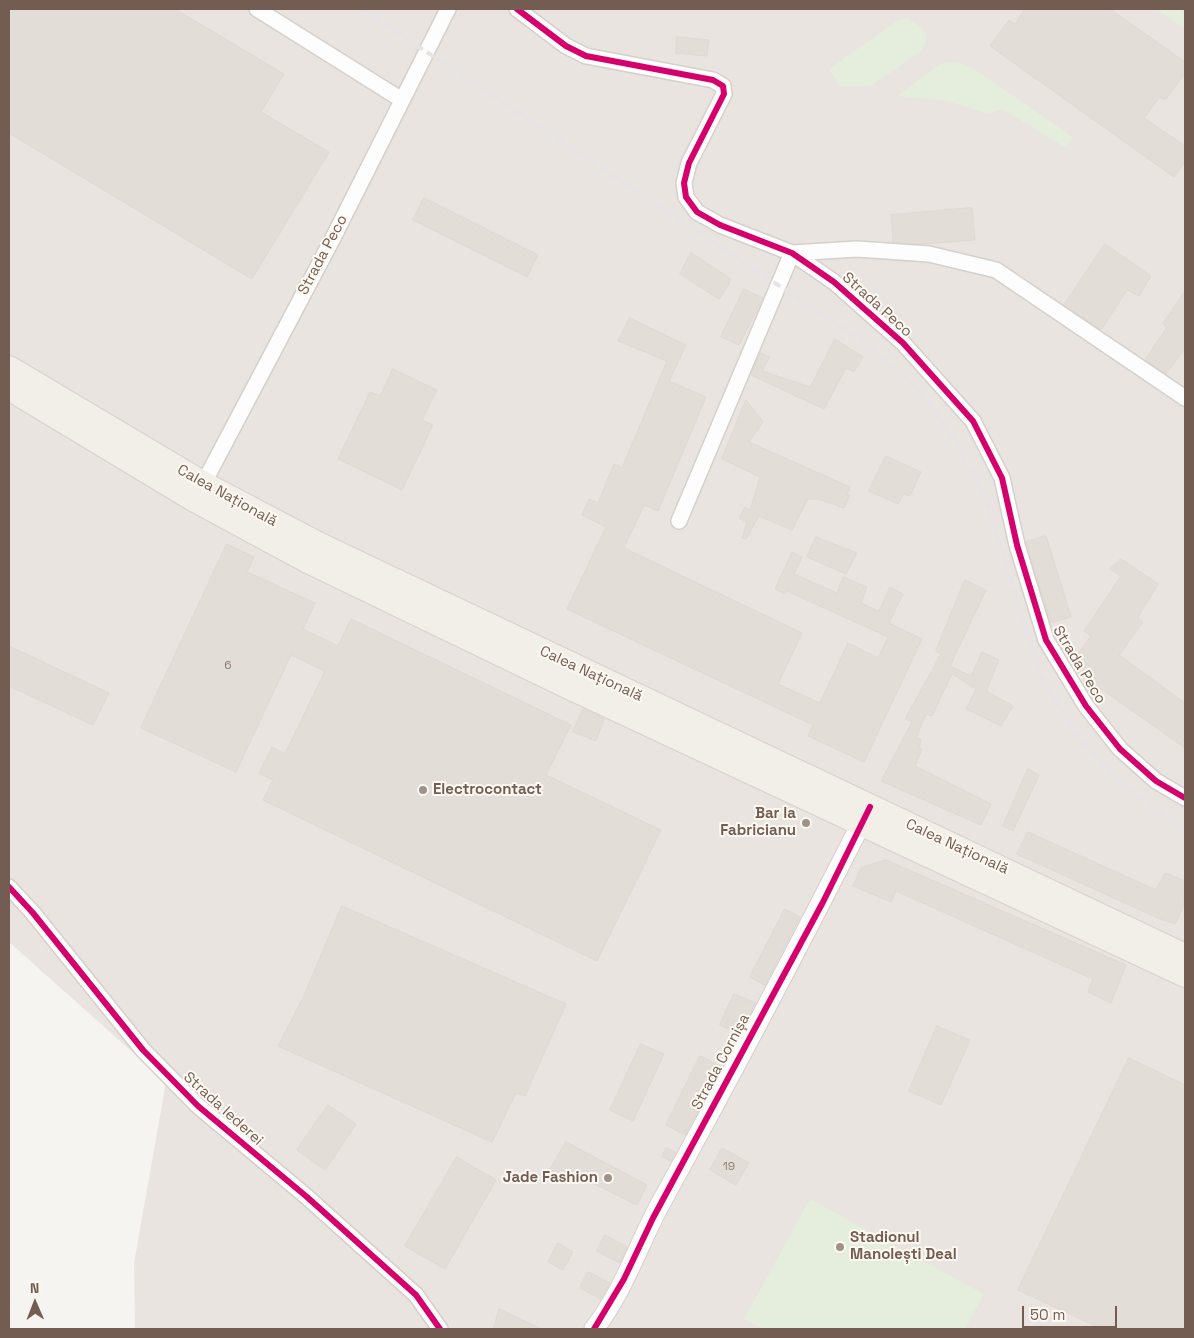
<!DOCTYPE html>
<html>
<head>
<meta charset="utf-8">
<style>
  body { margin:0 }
  #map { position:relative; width:1194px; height:1338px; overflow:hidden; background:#f6f4f0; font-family:"Space Grotesk",sans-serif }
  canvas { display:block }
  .frame { position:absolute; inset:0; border:10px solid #735d52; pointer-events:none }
  .north { position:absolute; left:10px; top:1278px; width:50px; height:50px; -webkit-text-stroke:4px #fdf9f2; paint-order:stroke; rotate:359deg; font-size:14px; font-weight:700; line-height:20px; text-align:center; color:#735d52 }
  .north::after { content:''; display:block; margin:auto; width:18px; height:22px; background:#735d52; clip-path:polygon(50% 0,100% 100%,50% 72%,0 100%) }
  .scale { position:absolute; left:1022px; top:1306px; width:95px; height:22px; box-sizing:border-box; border:2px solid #735d52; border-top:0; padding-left:6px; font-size:15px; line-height:18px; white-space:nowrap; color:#735d52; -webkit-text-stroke:4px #fdf9f2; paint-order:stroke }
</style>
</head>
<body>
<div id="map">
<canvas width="1194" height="1338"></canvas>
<div class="frame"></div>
<div class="north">N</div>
<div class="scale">50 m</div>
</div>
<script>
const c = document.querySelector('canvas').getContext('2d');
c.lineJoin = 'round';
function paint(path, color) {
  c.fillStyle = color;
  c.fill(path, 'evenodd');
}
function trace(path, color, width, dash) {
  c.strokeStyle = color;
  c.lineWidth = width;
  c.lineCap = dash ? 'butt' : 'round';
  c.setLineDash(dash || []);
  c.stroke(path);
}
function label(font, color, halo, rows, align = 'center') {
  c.font = font + ' "Space Grotesk",sans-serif';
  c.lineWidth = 4;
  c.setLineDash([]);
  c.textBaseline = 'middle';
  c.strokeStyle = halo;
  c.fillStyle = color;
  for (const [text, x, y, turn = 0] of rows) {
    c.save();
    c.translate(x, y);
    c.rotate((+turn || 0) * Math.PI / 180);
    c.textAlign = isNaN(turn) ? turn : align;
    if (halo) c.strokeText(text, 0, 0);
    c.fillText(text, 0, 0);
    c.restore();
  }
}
const industrial = new Path2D(`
  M9,9H1185V1329H135L134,1263L166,1082L9,942Z`);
const green = new Path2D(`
  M1156,9H1180L1185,14V29Z
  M907,18C923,28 934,33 920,52L874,84L868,86H840L829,69L898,20Z
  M957,62L973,68L1073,137L1066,148L1002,109L989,114L947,101L897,96L940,64Z
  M810,1199L984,1294L965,1329H763L744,1319Z`);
const building = new Path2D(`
  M9,9H175L284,74L261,112L329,152L252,279L9,133Z
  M1025,9H1110L1185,62V73L1166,99L1159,98L1144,118L1185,146V161L1174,177L990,46L1009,20L1015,24Z
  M677,37L709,40L707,56L676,53Z
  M424,198L538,255L527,277L413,220Z
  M972,208L975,240L923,244L893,242L891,215Z
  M1105,244L1151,276L1139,296L1127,290L1101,330L1064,305Z
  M691,253L730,278V282L719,299L680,274Z
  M744,289L763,298L739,345L721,337Z
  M1185,291V348L1166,374L1145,360L1167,327L1163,324Z
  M630,318L686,345L669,381L706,397L658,511L644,505L624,548L802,633L778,684L820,703L848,643L878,658L888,637L787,591L785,594L775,589L792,552L802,557L794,574L837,593L843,577L867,587L861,603L879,611L890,587L903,594L889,623L922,639L864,762L808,736L813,725L567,609L606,527L582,515L589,499L598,503L614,464L622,468L667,361L618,341Z
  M835,339L863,357L854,372L846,368L824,409L751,375L760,353L770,357L762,371L810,387Z
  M393,369L437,390L422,420L433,425L402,490L338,459L370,392L380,396Z
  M746,400L763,422L749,442L850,487L847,495H850L844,508L819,499H808L792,530L759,516L746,539L742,538L747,522L739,518L745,507L750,510L760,477L722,459Z
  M886,456L921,472L910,496L904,494L898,504L869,491Z
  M1046,536L1071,617L1051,623L1026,542Z
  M816,537L857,553L846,574L807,557Z
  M227,544L254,557L247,572L315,603L303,629L338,646L351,619L571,725L546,775L661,830L597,961L263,800L273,780L259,773L272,747L285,754L325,671L291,655L236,772L141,728Z
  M1121,559L1158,584L1138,617L1143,622L1119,655L1185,703V748L1076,671L1071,663L1091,636L1084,631L1121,576L1110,569Z
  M965,580L986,590L950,666L971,676L982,652L999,660L986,691L1013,706L1001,726L966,709L976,689L952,674L932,716L926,714L916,738L921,740L919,747L922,749L915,766L991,804L981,825L881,781L912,722L905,719L941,654L936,651Z
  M9,646L109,693L93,725L9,686Z
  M583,709L604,719L596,741L573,732Z
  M1028,769L1039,775L1013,831L1003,826Z
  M1028,832L1156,890L1165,873L1185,881L1183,907L1175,924L1160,919L1017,854Z
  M886,860L1126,965L1111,1003L1088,992L1093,979L896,891L891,902L853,886L861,868Z
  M342,906L566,1004L525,1096L516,1093L492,1142L278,1046L303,998Z
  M785,909L800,917L765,985L750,977Z
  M734,994L756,1003L740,1034L720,1025Z
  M937,1026L970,1040L941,1105L909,1091Z
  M641,1044L664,1054L633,1121L610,1110Z
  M700,1056L722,1067L685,1135L666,1125Z
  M1129,1058L1185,1085V1329H1102L1018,1290Z
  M328,1105L356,1124L325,1170L297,1150Z
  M566,1142L647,1185L637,1205L570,1172L565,1183L548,1173Z
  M666,1148L676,1152L671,1161L662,1157Z
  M722,1148L749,1163L736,1185L710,1170Z
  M457,1157L496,1180L445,1269L405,1246Z
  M605,1235L627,1247L620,1263L597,1251Z
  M558,1243L573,1252L563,1270L548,1262Z
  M588,1272L610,1283L601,1299L580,1288Z
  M499,1309L542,1329H494Z`);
const minor = new Path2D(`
  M257,9L402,100
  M517,9L566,46L586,56L713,80L723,86L724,94L689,163L684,183L686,197L697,212L720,225L792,253L834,282L903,343L973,421L1002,478L1017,545L1046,640L1086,706L1120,749L1156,781L1185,798
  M200,490L333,238L448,9
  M679,521L792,253L857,249L929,254L996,270L1185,398
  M9,887L33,913L143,1050L198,1106L307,1197L416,1295L440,1329`);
const tertiary = new Path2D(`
  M594,1329C624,1291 639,1242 663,1199C733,1072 801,942 867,812`);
const primary = new Path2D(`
  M9,368L204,484L318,544L1185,956
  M9,388L195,500L308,561L569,687L1185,975`);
const rail = new Path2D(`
  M362,9L873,348L926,399L955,441L984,494L1039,672L1074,731L1118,781L1178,825L1185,828`);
const cycleway = new Path2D(`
  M517,9L566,46L586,56L713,80L723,86L724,94L689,163L684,183L686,197L697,212L720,225L792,253L834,282L903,343L973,421L1002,478L1017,545L1046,640L1086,706L1120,749L1156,781L1185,798
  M9,887L33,913L143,1050L198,1106L307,1197L416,1295L440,1329
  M594,1329L624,1279L653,1218L823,902L870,807`);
const markers = [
  [423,790,5,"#a19289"],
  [806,823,5,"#a19289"],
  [608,1178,5,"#a19289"],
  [840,1247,5,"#a19289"]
];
const numberNames = [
  ["6",228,666],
  ["19",729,1167]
];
const streetNames = [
  ["Strada Peco",323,255,-62],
  ["Strada Peco",877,305,42],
  ["Calea Națională",227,496,29],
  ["Strada Peco",1079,665,59],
  ["Calea Națională",591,674,25],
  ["Calea Națională",957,847,25],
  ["Strada Cornișa",721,1062,-62],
  ["Strada Iederei",223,1109,42]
];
const poiNames = [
  ["Electrocontact",433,790],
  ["Bar la",796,814,"right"],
  ["Fabricianu",796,831,"right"],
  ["Jade Fashion",598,1178,"right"],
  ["Stadionul",850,1238],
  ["Manolești Deal",850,1255]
];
paint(industrial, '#e9e4e0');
paint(green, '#e5eddc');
paint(building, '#e3ddd7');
trace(building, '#dfd8d3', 1);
trace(minor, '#d4d0cb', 18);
trace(tertiary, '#d4d0cb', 21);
trace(primary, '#d8d1cd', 26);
trace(minor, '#fefdfd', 15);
trace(tertiary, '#fefdfd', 19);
trace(primary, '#f2eee8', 24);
trace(rail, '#e5e3e6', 4, [8, 5]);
trace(cycleway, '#d6006c', 6);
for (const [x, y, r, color] of markers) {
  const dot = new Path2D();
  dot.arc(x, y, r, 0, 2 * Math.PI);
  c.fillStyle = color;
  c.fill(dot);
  trace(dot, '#fdf9f2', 2);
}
label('12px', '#917f76', null, numberNames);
label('15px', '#735d52', '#fdf9f2', streetNames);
label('bold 15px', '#735d52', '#fdf9f2', poiNames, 'left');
</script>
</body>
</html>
